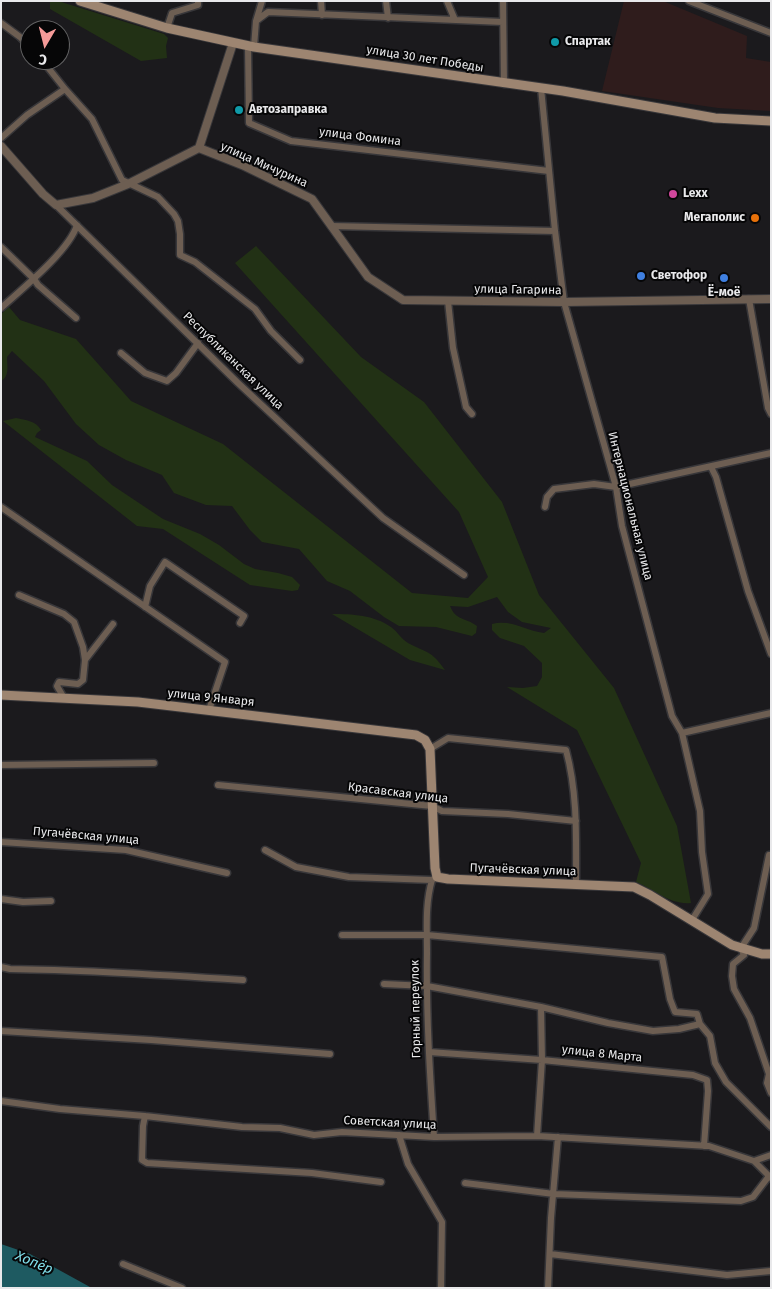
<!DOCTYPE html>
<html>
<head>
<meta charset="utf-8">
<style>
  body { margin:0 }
  #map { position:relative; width:772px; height:1289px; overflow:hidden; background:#1b1a1d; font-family:"Fira Sans",sans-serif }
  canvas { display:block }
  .frame { position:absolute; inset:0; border:2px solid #e9e9eb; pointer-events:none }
  .north { position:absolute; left:20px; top:20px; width:50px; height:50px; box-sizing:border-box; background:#060607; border:1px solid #616162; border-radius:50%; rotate:188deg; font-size:14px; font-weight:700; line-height:20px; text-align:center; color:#e9e9eb }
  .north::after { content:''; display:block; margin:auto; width:18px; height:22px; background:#f59b99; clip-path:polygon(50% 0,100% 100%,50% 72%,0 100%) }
</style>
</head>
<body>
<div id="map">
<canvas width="772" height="1289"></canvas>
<div class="frame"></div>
<div class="north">С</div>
</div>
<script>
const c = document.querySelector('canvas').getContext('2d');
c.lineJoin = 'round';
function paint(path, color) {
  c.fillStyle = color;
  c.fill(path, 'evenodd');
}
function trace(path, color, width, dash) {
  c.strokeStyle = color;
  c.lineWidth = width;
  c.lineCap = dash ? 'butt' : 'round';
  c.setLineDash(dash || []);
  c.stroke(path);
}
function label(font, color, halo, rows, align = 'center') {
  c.font = font + ' "Fira Sans",sans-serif';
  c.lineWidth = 4;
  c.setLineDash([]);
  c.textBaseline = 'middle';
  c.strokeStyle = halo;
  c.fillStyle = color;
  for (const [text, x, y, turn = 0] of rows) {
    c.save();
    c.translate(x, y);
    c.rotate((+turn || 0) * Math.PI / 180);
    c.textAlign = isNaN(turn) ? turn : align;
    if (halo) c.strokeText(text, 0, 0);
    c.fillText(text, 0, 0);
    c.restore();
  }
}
const commercial = new Path2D(`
  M624,1H663L747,36L746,58L771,62V111L718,108L602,91Z`);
const green = new Path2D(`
  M58,1L164,34L168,38L166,46L167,58L141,61L50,9V2Z
  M256,246L361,357L424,402L502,502L539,595L614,688L677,826L691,903C670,905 655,890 636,882L641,863L577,730L507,687L523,688L537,686L542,677V663L524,646L500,638L492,630V624C511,619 526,631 544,633L551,628L522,622L508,612L497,597L468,607L450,606C456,621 465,617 477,626L476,633L472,636L436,627L399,626L384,617L350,591L327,581L299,549L262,542L250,530L232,506L206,505L174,493L162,475L126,460L99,445L76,424L44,381L12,351L7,357C7,366 10,376 1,381V314L9,307L20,320L76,339L131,401L223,444L412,593L468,598L488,577L459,512L235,263Z
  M16,418C26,420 36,421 41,430L37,433L35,437L87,461L112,485L163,519L200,534L219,545L244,564L255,569L278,573L292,577L300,585L298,590L292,591L250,585L163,529L137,526L3,421Z
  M332,614C352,614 374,615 391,627C398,632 401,639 408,643C427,653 431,650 445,670L410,660Z`);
const water = new Path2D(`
  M1,1244L30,1254L90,1287L127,1288H1Z`);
const minor = new Path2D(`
  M321,1L322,15
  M386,1L388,18
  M447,1L455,20
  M503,1L504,84
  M689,1L771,33
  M256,21L262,1
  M1,23L20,37L30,47
  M167,28L172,13L198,5V1
  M248,46L249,123L291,141L549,171
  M254,47L256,21L268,12L503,22
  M42,60L65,89L92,119L122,180L158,197L174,214L178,221L180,234V255L195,262L255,309L271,331L300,360
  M541,88L555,231L564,302L616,487L622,526L672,716L682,733L700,811L702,852L708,894L692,920
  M1,138L27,115L65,89
  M56,205L238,383L383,518L464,575
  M331,226L555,231
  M1,247L34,279L38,285L76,318
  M749,299L768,408L771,414
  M448,301L453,348L466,407L472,414
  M1,308C22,289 69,251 77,225
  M121,353L145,373L167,381L176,373L198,343
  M711,467L716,477L748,591L771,654
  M1,507L225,662L209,710
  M545,507L547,497L554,489L594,484L616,487L771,453
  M19,595L64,614L74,622L83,647L85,660L83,680L78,684L59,682L57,686L64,698
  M145,607L150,586L165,562L244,616L240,623
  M85,660L113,624
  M682,733L771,713
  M430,749L448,738L566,750C578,794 576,840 576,885
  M1,765L154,763
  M218,785L432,806L442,811L508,814L576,821
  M1,842L126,850L227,873
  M265,850L296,867L349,877L432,880L435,878
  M769,855L754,928L741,948L744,955L733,964L732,976L734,989L750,1018L769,1074L767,1083L771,1093
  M432,880C425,904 427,928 427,953C426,1014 430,1076 434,1137
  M1,899L23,902L51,901
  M342,935H427L662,957L670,999L675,1012L697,1014L700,1024L710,1036L715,1063L726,1082L771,1127
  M1,967L10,969C88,970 166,975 243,980
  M384,984L427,986L541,1007L608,1023L653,1031L679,1029L700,1024
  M1,1031L151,1040L330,1054
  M429,1052L542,1060L693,1075L707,1080L708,1091L704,1146
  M1,1101L60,1109L145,1116L242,1127L280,1128L314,1135L342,1132L434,1137L537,1136L709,1146L754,1161L771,1178
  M145,1116L143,1126L142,1160L147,1163L312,1173L381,1182
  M399,1135L408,1164L442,1222L441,1288
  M537,1136L542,1060L541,1007
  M754,1161L771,1155
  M465,1183L554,1194L741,1201L753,1197L769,1176
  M550,1254L727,1275L771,1271
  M123,1264L182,1288
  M548,1288L551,1218L558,1137`);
const tertiary = new Path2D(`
  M1,146L43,194L56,205L93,198L128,184L199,148L242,165L312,199L368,277L403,300L564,302L771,299
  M199,148L233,43`);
const secondary = new Path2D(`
  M80,1L167,28L254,47L563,91L715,118L771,121
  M1,695L138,702L416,735L425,740L430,749L435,868L437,877L448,879L634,887L650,895L732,945L762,954H771`);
const markers = [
  [555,42,5,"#0f9aa8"],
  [239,110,5,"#0f9aa8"],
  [673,194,5,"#d1479c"],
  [755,218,5,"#e8710a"],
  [641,276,5,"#3f7fe0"],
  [724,278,5,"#3f7fe0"]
];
const poiNames = [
  ["Спартак",565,42],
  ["Автозаправка",249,110],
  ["Lexx",683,194],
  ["Мегаполис",745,218,"right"],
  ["Светофор",651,276],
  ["Ё-моё",724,293,"center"]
];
const streetNames = [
  ["улица 30 лет Победы",425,59,9],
  ["улица Фомина",360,137,7],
  ["улица Мичурина",264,165,24],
  ["улица Гагарина",518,290,1],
  ["Республиканская улица",233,361,44],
  ["Интернациональная улица",630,506,76],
  ["улица 9 Января",211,698,6],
  ["Красавская улица",398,793,7],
  ["Пугачёвская улица",86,836,5],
  ["Пугачёвская улица",523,870,2],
  ["Горный переулок",416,1009,-91],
  ["улица 8 Марта",602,1054,6],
  ["Советская улица",390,1123,3]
];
const waterNames = [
  ["Хопёр",34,1263,23]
];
paint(commercial, '#2f1c1c');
paint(green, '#223115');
paint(water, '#1e5a61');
trace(minor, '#38373a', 9);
trace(tertiary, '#38373a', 10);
trace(secondary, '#38373a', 11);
trace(minor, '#6d5e52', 6);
trace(tertiary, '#6d5e52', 8);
trace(secondary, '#9d8571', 9);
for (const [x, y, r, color] of markers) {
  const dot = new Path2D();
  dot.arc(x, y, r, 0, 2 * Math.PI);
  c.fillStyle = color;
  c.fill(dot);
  trace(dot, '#060607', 2);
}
label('bold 12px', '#e9e9eb', '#060607', poiNames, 'left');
label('12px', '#e9e9eb', '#060607', streetNames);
label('italic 14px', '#81dfeb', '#060607', waterNames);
</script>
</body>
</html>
